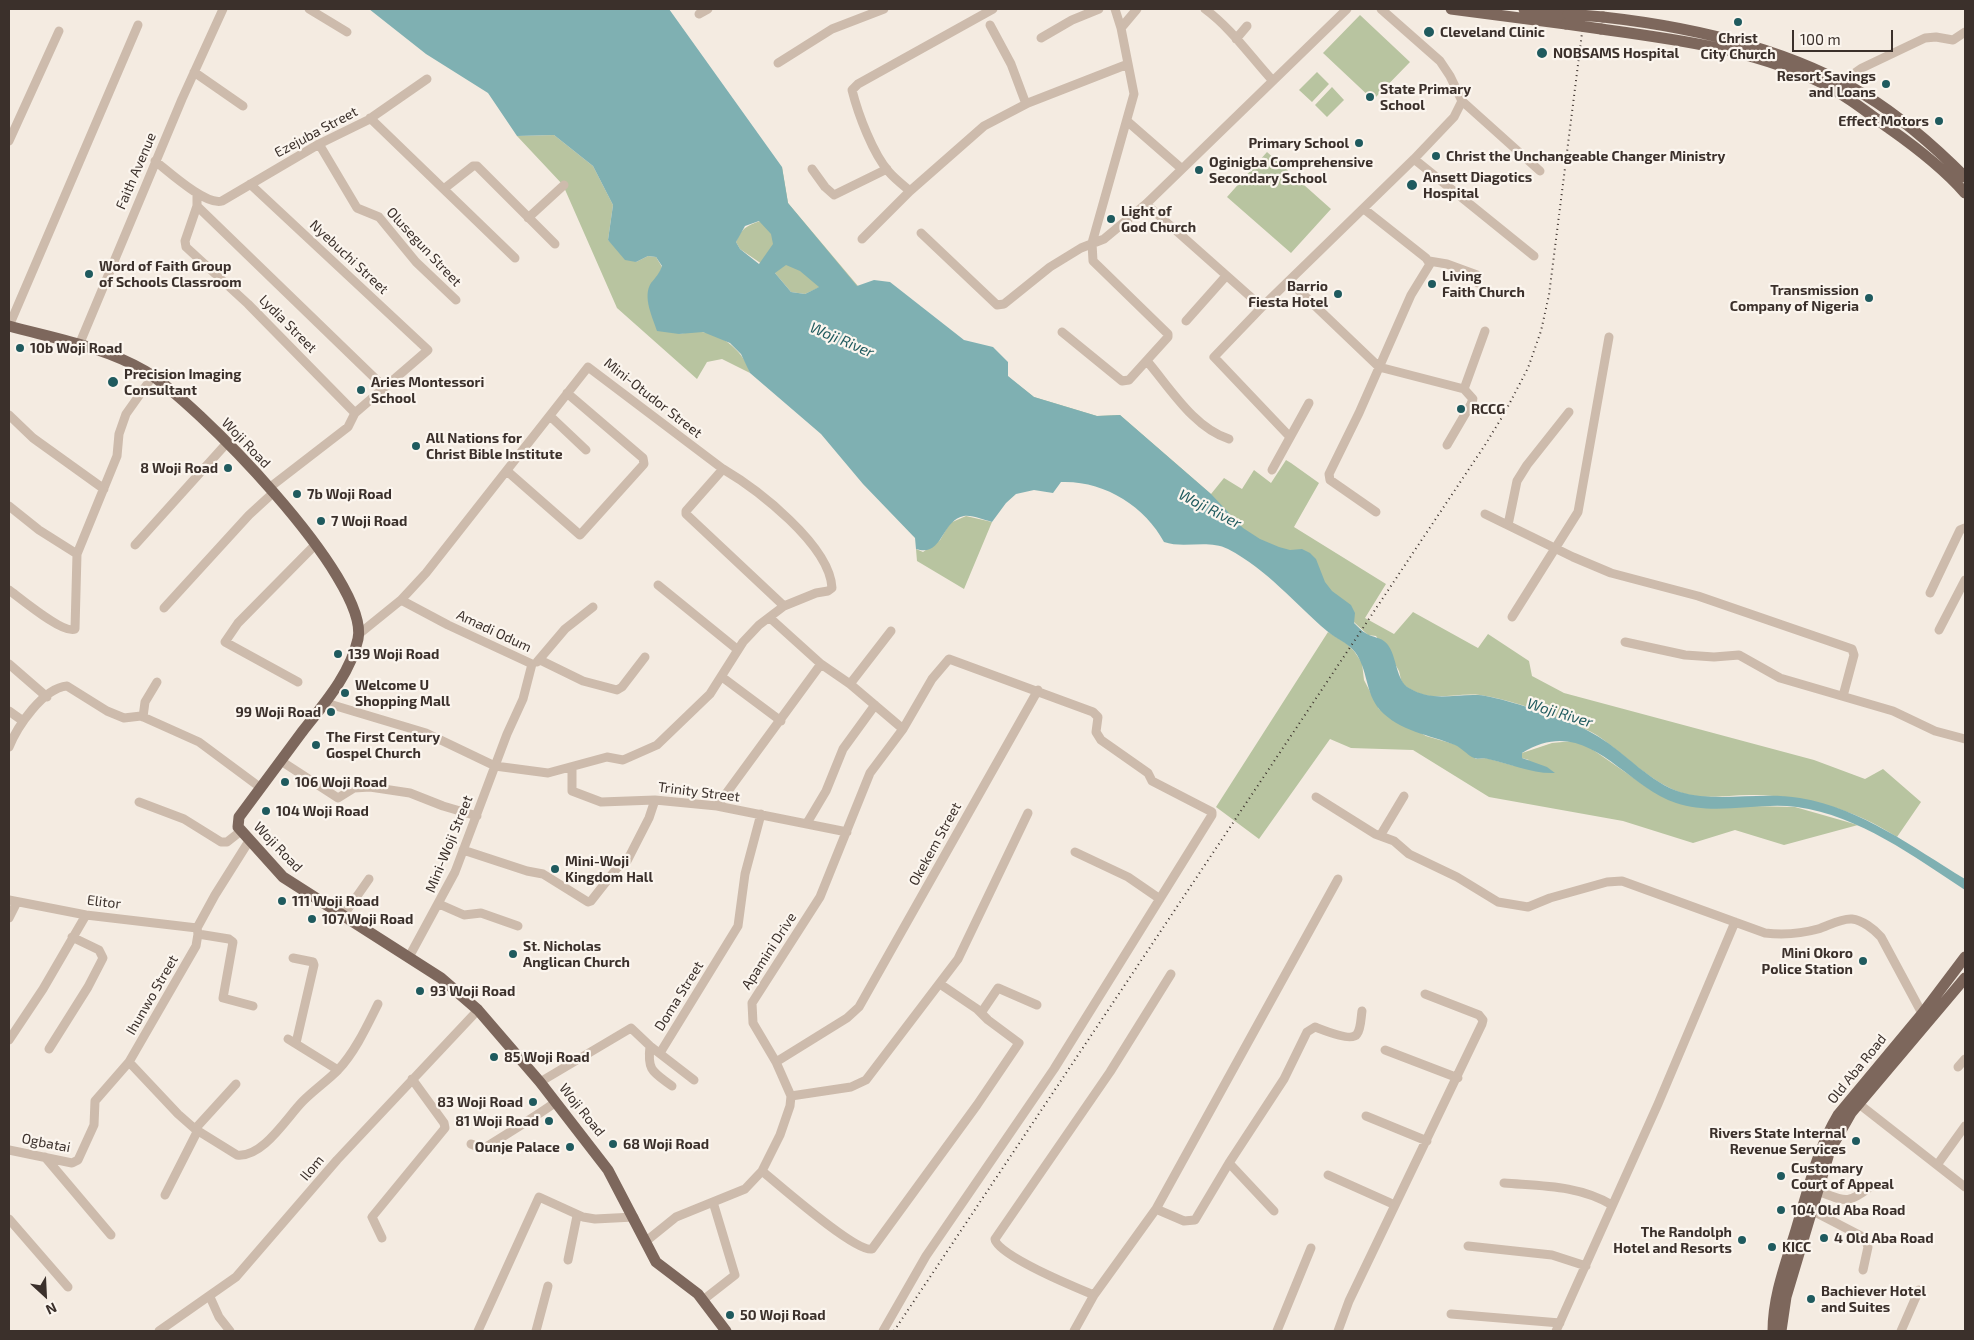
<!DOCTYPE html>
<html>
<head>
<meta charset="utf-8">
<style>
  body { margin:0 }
  #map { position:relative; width:1974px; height:1340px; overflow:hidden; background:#f4ebe1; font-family:"Exo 2",sans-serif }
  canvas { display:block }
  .frame { position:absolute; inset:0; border:10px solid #3b302b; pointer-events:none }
  .north { position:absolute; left:20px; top:1270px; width:50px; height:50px; -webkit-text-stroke:4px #fbf5ee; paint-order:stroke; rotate:155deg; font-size:14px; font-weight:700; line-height:20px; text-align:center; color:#3b302b }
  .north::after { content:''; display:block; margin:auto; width:18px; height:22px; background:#3b302b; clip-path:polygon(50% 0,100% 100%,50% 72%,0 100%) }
  .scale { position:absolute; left:1792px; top:30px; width:101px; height:22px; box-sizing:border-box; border:2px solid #3b302b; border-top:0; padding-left:6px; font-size:15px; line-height:18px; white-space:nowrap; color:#3b302b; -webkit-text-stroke:4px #fbf5ee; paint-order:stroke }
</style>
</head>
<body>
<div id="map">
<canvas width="1974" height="1340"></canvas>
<div class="frame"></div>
<div class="north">N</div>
<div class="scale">100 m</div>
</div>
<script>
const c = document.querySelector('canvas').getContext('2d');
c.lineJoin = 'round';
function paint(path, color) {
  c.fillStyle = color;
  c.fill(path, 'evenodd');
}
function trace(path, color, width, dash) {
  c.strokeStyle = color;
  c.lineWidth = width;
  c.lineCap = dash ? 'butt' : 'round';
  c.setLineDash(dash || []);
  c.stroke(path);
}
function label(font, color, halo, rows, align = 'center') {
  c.font = font + ' "Exo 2",sans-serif';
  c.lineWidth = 4.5;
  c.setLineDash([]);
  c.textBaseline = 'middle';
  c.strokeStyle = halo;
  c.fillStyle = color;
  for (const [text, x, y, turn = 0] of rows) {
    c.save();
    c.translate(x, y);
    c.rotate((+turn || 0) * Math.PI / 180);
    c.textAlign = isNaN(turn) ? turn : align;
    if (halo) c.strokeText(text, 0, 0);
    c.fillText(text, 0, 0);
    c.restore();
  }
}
const green = new Path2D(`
  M1360,15L1410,62L1373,100L1323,53Z
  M1317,72L1329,84L1312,102L1299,90Z
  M1332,87L1344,100L1327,117L1315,105Z
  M554,135L593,166L613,205L608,240L636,262L648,256L656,257L662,267L658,277L651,284L679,334C686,333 695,331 702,332C723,334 745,353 750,373L722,359L707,362L697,379L617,308L563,185L517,136Z
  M1267,152L1331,209L1291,253L1227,197Z
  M782,167L788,203L858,286L820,287L805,294L791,292L775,273L740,249L736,242C741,229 746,226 760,221Z
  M1007,376L1034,397L1097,416L1120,415L1211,494L1224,478L1242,489L1254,470L1271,483L1286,460L1291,463L1319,483L1294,527L1386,584L1365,618L1394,634L1413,612L1478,648L1488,634L1529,661L1532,676L1564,693L1814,760L1865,779L1883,769L1921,802L1897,837C1854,809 1806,796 1754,795C1730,794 1703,801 1679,792C1650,781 1626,756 1601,738C1590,730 1573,724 1560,719C1536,709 1506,699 1480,695C1455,692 1430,704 1407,687C1400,683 1401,677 1399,671C1393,659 1383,647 1376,636L1368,635L1280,554L1065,430Z
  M966,516L992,522L964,589L917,561L916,549L923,552L940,540L950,523Z
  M1328,632L1346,643L1354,651L1362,663L1364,680L1379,709L1426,736L1457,745L1476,759L1486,758L1515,766L1529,760L1522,758V753L1552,743L1573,741L1586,745L1651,790L1752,806L1795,807L1858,825L1784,845L1735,830L1693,843L1623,821L1489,797L1413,750L1351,748L1330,739L1259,839L1216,807Z`);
const water = new Path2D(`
  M369,9H669L782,167L788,203L857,286L874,280L890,282L964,340L993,347L1008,362V376L1034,397L1097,416L1120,415L1211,494L1243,528L1260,539L1279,547L1290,550L1302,549L1310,553L1316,559L1325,582L1332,591L1351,605L1355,613L1354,623C1358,627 1364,633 1369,635C1376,638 1383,638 1388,645C1397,657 1396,681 1409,688C1432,702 1453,694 1478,695C1495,696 1545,712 1562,719C1574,724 1588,730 1599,737C1625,753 1651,783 1680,792C1717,803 1761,791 1800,798C1863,809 1912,847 1965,879V890C1913,856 1860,816 1797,807C1757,802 1715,816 1676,803C1622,785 1587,713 1522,753V758L1547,767L1555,773C1532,774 1511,764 1488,759C1484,757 1478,760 1474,758C1467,755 1462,748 1455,745C1430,735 1399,731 1380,710C1365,693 1368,669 1355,652C1347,642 1336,639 1327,631C1294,603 1268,570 1228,549C1208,539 1184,549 1164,542C1145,506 1103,480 1061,482L1053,493L1034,490L1016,494L1006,503L992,522C984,520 973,515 964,516C941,520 943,558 916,549L915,538L863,484L821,434L750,373L741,354L730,343L703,332L679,334L657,331C653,318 642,297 651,283C656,277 659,274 662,266L656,257L648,256L636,262L625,260L608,240L613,205L593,166L554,135L517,136L488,93L426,54ZM759,221L771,234L773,244L759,264L740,249L736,242L745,226ZM786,265L800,271L819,287L805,294L791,292L775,273Z`);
const minor = new Path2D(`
  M309,9L347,32
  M1205,9C1232,29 1250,56 1273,81
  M1381,9L1440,61L1450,76L1462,101L1540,171
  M699,14L708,9
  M990,25L1011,64L1026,104
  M1121,28L1137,9
  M1041,38L1072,20L1099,9
  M1236,39L1247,26
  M778,63L832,29L884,9
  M194,72L243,106
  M1842,82L1862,68L1925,38L1936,37L1953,40L1965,32
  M370,118L515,258
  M1127,121L1182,169
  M9,141L59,31
  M319,144L357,208L379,217L416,262L456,300
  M1414,159L1534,256
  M155,161C168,171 206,206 222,201L319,144L368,120L427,79
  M812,169L825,187L834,195L887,169
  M250,184L428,350L355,413L348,427L269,488
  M445,188L473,166H477L555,244
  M910,191C903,185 895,179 889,172C873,154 858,114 852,90L858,84L993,9
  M197,193V206L185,241L186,247L248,304L355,413
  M1146,204L1262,307
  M197,206L384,387
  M1364,209L1426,258L1430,264L1411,295L1359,413L1329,474L1330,480L1376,512
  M528,218L564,185
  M921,233L997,305L1004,304L1050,267L1081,248L1104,239L1146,204L1347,9
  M862,239L910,191L984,126L1028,103L1128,64
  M1429,261L1447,264L1477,275L1478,283
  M1289,281L1379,367L1464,389L1473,399L1471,404L1447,445
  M1186,321L1226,276
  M9,326L138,25
  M1062,332L1122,381L1129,380L1168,337V334L1093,261L1092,243L1134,94L1121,28L1115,9
  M79,345L182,99L223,9
  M1147,361C1170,388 1194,428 1229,439
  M1464,389L1485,331
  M9,415L33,438L104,489
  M550,416L586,450
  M1290,437L1214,357L1262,307L1414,159L1454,117L1462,101
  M723,469L686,511V514L784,606
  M1272,470L1309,403
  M507,471L580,535L644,464L643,458L567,393
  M9,506L39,530L77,554
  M1485,514L1573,557L1611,573L1698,596L1852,649L1854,655L1843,696
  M1508,525L1517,481L1527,465L1569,412
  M135,545L226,444
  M658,585L738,650
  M9,590C20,598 64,635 75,629L77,554L117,456L119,434L126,414L153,376
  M1930,593L1960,530L1965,528
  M401,600L448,625L532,664
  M164,608L249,515L273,493
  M1512,617L1578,512L1609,337
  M770,618L821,664L850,684L903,729
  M1939,630L1965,580
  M1625,642L1685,655L1714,657L1739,655L1780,678L1893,711L1935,731L1965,739
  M540,660L583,681L617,690L622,687L645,657
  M537,662L565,629L593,607
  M9,664L47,697
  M722,677L781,721
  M298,682L225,642L238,623L316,544
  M850,684L891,631
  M326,703L426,733L495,766L548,773L607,757L623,760L657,745L710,694L743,642L759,625L784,606L816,593L828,591L832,588C830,545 757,489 723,469L588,367L426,573L401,600L359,634
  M9,711L23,721
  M143,717L145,702L157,682
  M9,747C17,727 43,688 67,686L107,711L124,718L141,716L199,742L261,788
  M281,761L338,798L354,788L370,787L410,793L443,806L477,816
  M572,767V791L601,802L655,800L717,806L847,832
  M1316,797L1375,834L1394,841L1409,854L1457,877L1498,902L1528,907L1550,898L1607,882L1622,881L1765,933C1784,935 1800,934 1818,929C1828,926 1841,918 1852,919C1862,920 1874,929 1881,937L1924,1017
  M139,802L184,819L221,842H227L241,831
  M717,806L821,664
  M807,823L826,791L843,749L875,705
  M1380,836L1404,796
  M463,850L527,871L543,874L588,902L591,901L617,868L627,861L649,818L655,800
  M1075,852L1128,877L1160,899
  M9,900L86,915L197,928
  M439,904L464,915L481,913L518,926
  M343,916L369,879
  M9,918L17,902
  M198,934L229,939L233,942L223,998L253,1006
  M409,957L455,872L507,734L523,699L532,664
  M293,958L313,962L314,965L296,1043
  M981,1013L998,988L1037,1005
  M288,1039L338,1070
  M9,1040L43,989L86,915
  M650,1046C647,1071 653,1072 672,1086
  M49,1049L88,987L103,958L99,950L72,937
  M1385,1050L1458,1078
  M660,1053L738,926L745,874L761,814
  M129,1062L178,1114L195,1129L237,1155C263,1158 287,1117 303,1101C314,1090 327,1081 338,1070C355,1052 367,1026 378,1004
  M776,1062L847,1018L859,1007L1038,690
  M1958,1067L1965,1059
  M540,1082L631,1028L650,1046L694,1080
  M791,1096L851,1087L866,1080L958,959L1028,813
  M1859,1104L1965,1187
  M1366,1116L1427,1141
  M195,1129L236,1084
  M471,1144L483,1149C508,1133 532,1119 556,1102
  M9,1150L72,1163L78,1160L94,1125L95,1101L129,1062L196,946L198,934L197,928L215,895L249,841
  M45,1157L111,1235
  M1229,1163L1274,1211
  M1937,1165L1965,1126
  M762,1171C778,1184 856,1253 872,1249L977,1105L1019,1043L988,1020L977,1009L940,984
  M1328,1175L1395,1205
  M1504,1183C1541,1186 1579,1185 1612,1205
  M1817,1191C1844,1200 1846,1206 1870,1187
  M165,1195L198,1130
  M1156,1209L1184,1221L1195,1220L1229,1163L1284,1079L1307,1032L1315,1027C1323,1030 1352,1042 1357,1034C1361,1029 1361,1017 1362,1011
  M1811,1210L1865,1238L1868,1247L1863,1270
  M9,1219L68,1287
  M382,1238L372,1217L445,1128L444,1123L412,1079
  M645,1242L676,1217L745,1189L762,1171L780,1135L790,1106L791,1096L776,1062L753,1023L752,1003L820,897L870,773L903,729L932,679L949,659L1093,712L1098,717L1096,732L1101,740L1148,773L1152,781L1212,812V815L1054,1069L926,1256L883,1331
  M1468,1246L1552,1255L1586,1266
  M568,1260L577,1216
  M1094,1295C1077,1288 996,1255 995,1239L1110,1072L1171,974
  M210,1297L219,1317L230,1331
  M703,1300L735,1275L713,1202
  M1451,1314L1560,1323
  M159,1331L236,1277L337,1160L478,1010
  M478,1331L539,1197L583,1217L595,1219L634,1217
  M536,1331L548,1286
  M1074,1331L1094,1295L1156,1209L1338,879
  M1277,1331L1311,1248
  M1338,1331L1349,1301L1482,1024L1483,1020L1479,1015L1425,994
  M1556,1331L1658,1104L1735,922
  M1901,1331L1919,1290`);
const major = new Path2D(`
  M1451,9L1566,24
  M1524,9L1568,14
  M1603,17C1693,27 1787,48 1865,95C1901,117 1935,147 1965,177
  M1601,29C1674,39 1751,49 1818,81C1844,94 1867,112 1890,129C1917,148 1943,168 1965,193
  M9,326C53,338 105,347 145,371C194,400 371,580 358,639C350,675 323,705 302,732C281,760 260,789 239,817L238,827L283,877L441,978L478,1010L540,1082L608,1170L656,1262L698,1294L726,1331
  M1773,1331C1773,1296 1786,1263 1796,1230C1808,1191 1817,1150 1838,1115L1922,1014L1965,957
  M1781,1331L1786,1297L1830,1150L1851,1113L1965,978`);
const rail = new Path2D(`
  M894,1331L1485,445L1504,414L1528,368L1541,331L1549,295L1585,9`);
const majorBridge = new Path2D(`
  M1568,14L1603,17
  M1566,24L1601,29`);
const markers = [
  [1738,22,5,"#1f5a5e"],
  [1429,32,6,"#1f5a5e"],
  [1542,53,6,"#1f5a5e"],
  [1886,84,5,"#1f5a5e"],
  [1370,97,5,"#1f5a5e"],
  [1939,121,5,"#1f5a5e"],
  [1359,143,5,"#1f5a5e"],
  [1436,156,5,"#1f5a5e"],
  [1199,170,5,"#1f5a5e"],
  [1412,185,6,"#1f5a5e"],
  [1111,219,5,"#1f5a5e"],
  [89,274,5,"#1f5a5e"],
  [1432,284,5,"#1f5a5e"],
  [1338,294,5,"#1f5a5e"],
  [1869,298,5,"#1f5a5e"],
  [20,348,5,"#1f5a5e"],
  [113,382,6,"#1f5a5e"],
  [361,390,5,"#1f5a5e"],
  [1461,409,5,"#1f5a5e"],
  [416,446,5,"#1f5a5e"],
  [228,468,5,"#1f5a5e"],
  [297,494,5,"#1f5a5e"],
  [321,521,5,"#1f5a5e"],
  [338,654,5,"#1f5a5e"],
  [345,693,5,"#1f5a5e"],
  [331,712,5,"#1f5a5e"],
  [316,745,5,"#1f5a5e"],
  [285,782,5,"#1f5a5e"],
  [266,811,5,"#1f5a5e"],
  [555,869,5,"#1f5a5e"],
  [282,901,5,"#1f5a5e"],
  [312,919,5,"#1f5a5e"],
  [513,954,5,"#1f5a5e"],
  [1863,961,5,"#1f5a5e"],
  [420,991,5,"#1f5a5e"],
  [494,1057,5,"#1f5a5e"],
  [533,1102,5,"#1f5a5e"],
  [549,1121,5,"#1f5a5e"],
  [1856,1141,5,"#1f5a5e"],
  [613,1144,5,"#1f5a5e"],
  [570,1147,5,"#1f5a5e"],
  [1781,1176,5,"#1f5a5e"],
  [1781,1210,5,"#1f5a5e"],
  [1824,1238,5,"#1f5a5e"],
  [1742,1240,5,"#1f5a5e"],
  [1772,1247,5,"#1f5a5e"],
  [1811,1299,5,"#1f5a5e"],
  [730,1315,5,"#1f5a5e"]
];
const poiNames = [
  ["Cleveland Clinic",1440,32],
  ["Christ",1738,38,"center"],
  ["City Church",1738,54,"center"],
  ["NOBSAMS Hospital",1553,53],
  ["Resort Savings",1876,76,"right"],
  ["and Loans",1876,92,"right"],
  ["State Primary",1380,89],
  ["School",1380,105],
  ["Effect Motors",1929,121,"right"],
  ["Primary School",1349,143,"right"],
  ["Christ the Unchangeable Changer Ministry",1446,156],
  ["Oginigba Comprehensive",1209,162],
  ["Secondary School",1209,178],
  ["Ansett Diagotics",1423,177],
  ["Hospital",1423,193],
  ["Light of",1121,211],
  ["God Church",1121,227],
  ["Word of Faith Group",99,266],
  ["of Schools Classroom",99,282],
  ["Living",1442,276],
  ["Faith Church",1442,292],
  ["Barrio",1328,286,"right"],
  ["Fiesta Hotel",1328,302,"right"],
  ["Transmission",1859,290,"right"],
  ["Company of Nigeria",1859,306,"right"],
  ["10b Woji Road",30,348],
  ["Precision Imaging",124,374],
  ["Consultant",124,390],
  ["Aries Montessori",371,382],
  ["School",371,398],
  ["RCCG",1471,409],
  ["All Nations for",426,438],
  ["Christ Bible Institute",426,454],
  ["8 Woji Road",218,468,"right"],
  ["7b Woji Road",307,494],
  ["7 Woji Road",331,521],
  ["139 Woji Road",348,654],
  ["Welcome U",355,685],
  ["Shopping Mall",355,701],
  ["99 Woji Road",321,712,"right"],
  ["The First Century",326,737],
  ["Gospel Church",326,753],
  ["106 Woji Road",295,782],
  ["104 Woji Road",276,811],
  ["Mini-Woji",565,861],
  ["Kingdom Hall",565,877],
  ["111 Woji Road",292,901],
  ["107 Woji Road",322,919],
  ["St. Nicholas",523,946],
  ["Anglican Church",523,962],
  ["Mini Okoro",1853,953,"right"],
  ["Police Station",1853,969,"right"],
  ["93 Woji Road",430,991],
  ["85 Woji Road",504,1057],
  ["83 Woji Road",523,1102,"right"],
  ["81 Woji Road",539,1121,"right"],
  ["Rivers State Internal",1846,1133,"right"],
  ["Revenue Services",1846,1149,"right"],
  ["68 Woji Road",623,1144],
  ["Ounje Palace",560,1147,"right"],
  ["Customary",1791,1168],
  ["Court of Appeal",1791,1184],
  ["104 Old Aba Road",1791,1210],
  ["The Randolph",1732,1232,"right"],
  ["Hotel and Resorts",1732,1248,"right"],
  ["4 Old Aba Road",1834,1238],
  ["KICC",1782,1247],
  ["Bachiever Hotel",1821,1291],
  ["and Suites",1821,1307],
  ["50 Woji Road",740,1315]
];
const streetNames = [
  ["Ezejuba Street",316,132,-28],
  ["Faith Avenue",136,171,-67],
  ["Olusegun Street",424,247,47],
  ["Nyebuchi Street",349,257,43],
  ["Lydia Street",288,324,45],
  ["Mini-Otudor Street",653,398,38],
  ["Woji Road",246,443,46],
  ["Amadi Odum",494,631,25],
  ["Trinity Street",699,792,7],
  ["Mini-Woji Street",449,844,-68],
  ["Okekem Street",935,844,-61],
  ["Woji Road",278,847,46],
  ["Elitor",104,902,7],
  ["Apamini Drive",769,951,-57],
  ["Ihunwo Street",152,995,-60],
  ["Doma Street",679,996,-58],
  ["Old Aba Road",1857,1069,-51],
  ["Woji Road",582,1110,51],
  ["Ogbatai",46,1143,11],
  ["Ilom",312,1168,-50]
];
const waterNames = [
  ["Woji River",842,340,23],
  ["Woji River",1210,509,27],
  ["Woji River",1560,713,17]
];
paint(green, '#b8c4a0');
paint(water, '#7fb0b2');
trace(minor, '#cdbbac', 9);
trace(major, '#7d675c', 11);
trace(rail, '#3b302b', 2, [1, 4]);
trace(majorBridge, '#7d675c', 11);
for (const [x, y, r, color] of markers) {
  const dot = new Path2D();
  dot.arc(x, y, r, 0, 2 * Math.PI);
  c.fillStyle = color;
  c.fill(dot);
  trace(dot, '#fbf5ee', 2);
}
label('bold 14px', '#3b302b', '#fbf5ee', poiNames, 'left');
label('14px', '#3b302b', '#fbf5ee', streetNames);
label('italic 15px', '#1f5a5e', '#fbf5ee', waterNames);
</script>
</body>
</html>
